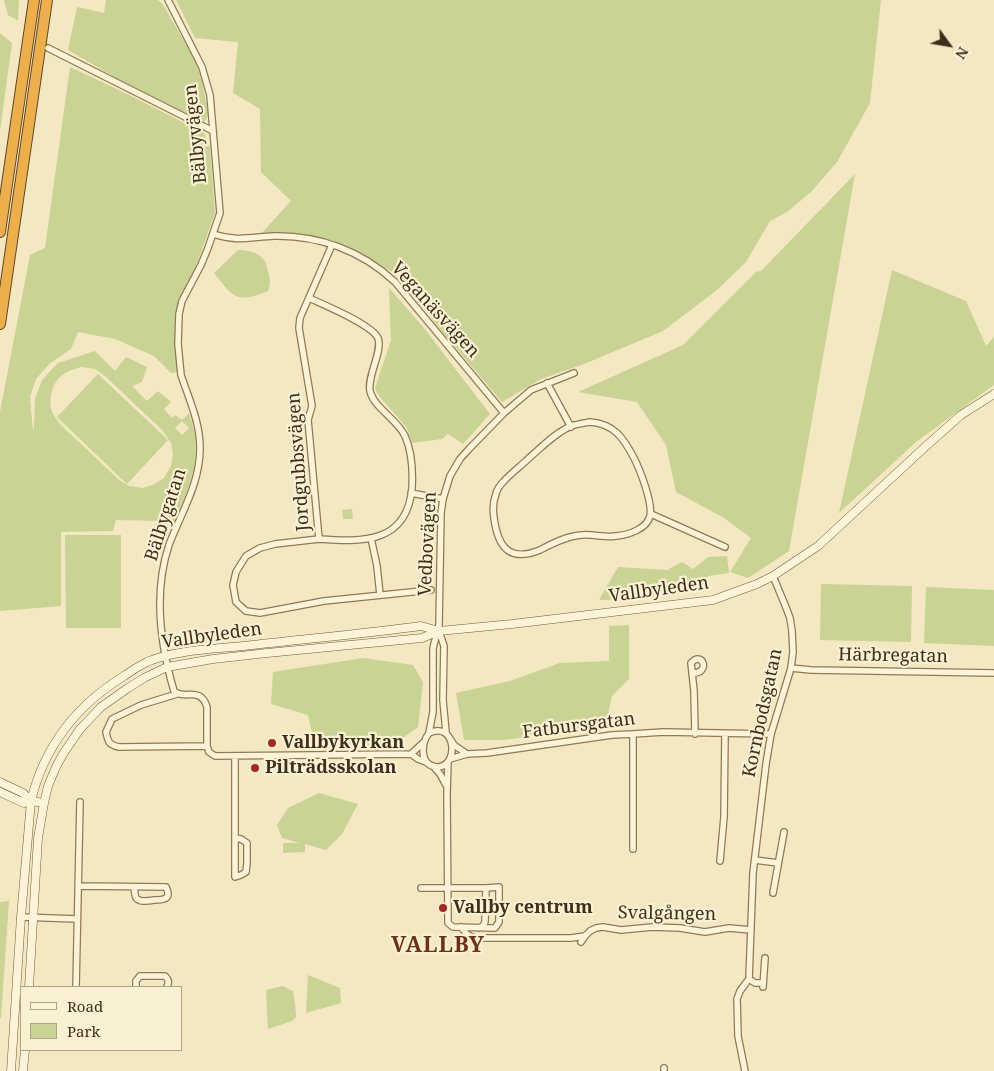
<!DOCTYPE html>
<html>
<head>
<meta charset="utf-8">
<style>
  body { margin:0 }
  #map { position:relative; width:994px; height:1071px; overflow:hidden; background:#f3e8c2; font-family:"Noto Serif",serif }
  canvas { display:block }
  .legend { position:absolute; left:20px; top:986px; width:162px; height:65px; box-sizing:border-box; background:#faf1d3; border:1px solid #afa38a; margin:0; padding:6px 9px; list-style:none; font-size:15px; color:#3e2f1d }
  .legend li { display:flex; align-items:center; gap:10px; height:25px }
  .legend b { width:25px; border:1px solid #afa38a }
  .north { position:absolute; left:924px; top:20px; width:50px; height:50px; -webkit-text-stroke:4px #faf1d3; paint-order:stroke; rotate:122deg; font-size:14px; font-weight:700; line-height:20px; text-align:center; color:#3e2f1d }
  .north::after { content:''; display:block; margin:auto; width:18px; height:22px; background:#3e2f1d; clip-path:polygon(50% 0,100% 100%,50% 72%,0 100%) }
</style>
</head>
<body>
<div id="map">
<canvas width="994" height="1071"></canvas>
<ul class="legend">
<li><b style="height:6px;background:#fdf4d7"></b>Road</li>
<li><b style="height:14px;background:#c8d394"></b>Park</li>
</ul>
<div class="north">N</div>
</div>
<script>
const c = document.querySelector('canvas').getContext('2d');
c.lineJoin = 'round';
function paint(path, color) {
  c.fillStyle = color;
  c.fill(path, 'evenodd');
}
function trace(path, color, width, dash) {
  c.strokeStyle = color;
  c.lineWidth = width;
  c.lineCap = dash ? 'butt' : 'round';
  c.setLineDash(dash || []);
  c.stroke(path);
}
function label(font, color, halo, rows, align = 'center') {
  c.font = font + ' "Noto Serif",serif';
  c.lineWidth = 4.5;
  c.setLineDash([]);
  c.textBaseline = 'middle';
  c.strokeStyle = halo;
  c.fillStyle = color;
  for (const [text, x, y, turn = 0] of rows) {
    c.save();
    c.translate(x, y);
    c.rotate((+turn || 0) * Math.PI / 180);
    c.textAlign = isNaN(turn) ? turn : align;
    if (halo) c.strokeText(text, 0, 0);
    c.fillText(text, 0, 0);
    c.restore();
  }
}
const green = new Path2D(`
  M4,0H19L18,21L8,15Z
  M106,0H158L162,3L195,60L202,81L208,112L207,118L204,122L118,79L68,50L77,7L104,13Z
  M176,0H881L870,103L837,162L811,192L787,212L770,221L746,262L717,290L663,331L584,364L541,379L502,402L439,328L400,276L334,241L309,235L283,234L260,235L291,201L261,172L260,109L233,93L238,42L195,38Z
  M0,33L12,43L0,131Z
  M70,67L127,94L204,133L210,148L215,213L175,325L177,372L171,373L154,356L115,339L78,332L71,349L49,364L36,379L30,397L33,431L34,427L35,399L42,380L58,363L95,351L115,371L126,357L147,367L142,382L132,386L147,401L158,391L171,402L164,409L172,418L175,415L182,420L189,413C191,420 194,428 195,436C199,467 186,495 174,523L165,521L116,520L113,531L61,532V606L0,611V412L30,255L45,248ZM82,367L95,369L105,376L163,431L171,443L173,454L171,466L164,478L153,485L142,488L129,486L118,479L60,424C58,421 55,418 53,414C48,403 51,385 60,377C66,371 74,369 82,367ZM182,421L189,428L182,435L175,428Z
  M855,174L789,551L748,578L730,572L751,538L724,518L676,492L666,445L637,402L578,392L683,345L756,272L761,271Z
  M238,250C247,250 258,252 264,260C266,262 267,268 268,271C270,278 271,284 268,291C236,304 234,298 214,273Z
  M892,270L966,301L986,346L994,337V385L916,442L839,513Z
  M389,288L424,328L490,414L463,444L448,434L442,439L412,443L407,428L379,396L375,388L391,340Z
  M98,374L168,440L127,484L57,417Z
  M352,509L353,519H343L342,510Z
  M65,535H121V628H66Z
  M727,556L729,573L708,576L699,591L633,599L599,600L618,567L667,570L682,562L693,569L708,557Z
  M821,584L912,586L911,642L820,640Z
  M926,587L994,590V646L924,643Z
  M629,625V679L612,696L605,727L503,740H464L456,693L510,681L560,663L609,661V626Z
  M363,658L413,665L423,682L418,727L392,746H315L308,715L271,704L273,672Z
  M319,793L358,804L342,834L326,850L305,844V852L283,853V843H299L282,838L277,825L288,808Z
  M9,901L1,1018H0V902Z
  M308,975L340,988L341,1003L306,1013Z
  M283,986L293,991L295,1003L296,1017L292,1021L268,1029L266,990Z`);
const minor = new Path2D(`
  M168,0L202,67L210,95L220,213L208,248L201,265L182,301L179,314L178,344L181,375C189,399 200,422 200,448C200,484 181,513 169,545C153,593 160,644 174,691C185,701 200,685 207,707V746L209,752L215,756L411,754L418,759L426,762
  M48,48L213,131
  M213,234C237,242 251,237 274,236C319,235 362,251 395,282L504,413
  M309,298C324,305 371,324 378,338C383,351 367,376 370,391C374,408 397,419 405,436C412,452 413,471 412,488C407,544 362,542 319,539L308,420L312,406L299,328L300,318L332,245
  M547,383L571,427
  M590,422C614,424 623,437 634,458C640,470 653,503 650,516C647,529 628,535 616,536C605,538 594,534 582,535C567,536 553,543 540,550C513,561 500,551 495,524C493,513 492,504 496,494C497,489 500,485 504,481C511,473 521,466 529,458C542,447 555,433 571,426C577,424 584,423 590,422Z
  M411,493L443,499
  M651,514L725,547
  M371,538L377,566L380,595
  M319,539L275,544L260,548L246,556L236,572L233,585L236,602L246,611L260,613L324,601L431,590
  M439,631L444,646L443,700L446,732
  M791,668L811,670L994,673
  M692,673C711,674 703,650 691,663L694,691L695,734
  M177,694L141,705L112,719L106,732C108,742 109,745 119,747L207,746
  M429,733C456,720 460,767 437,767C419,766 421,743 429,733L433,712V648L439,625L441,513L443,499L450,476L460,459L469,449L504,413L531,390L574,373
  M633,734V849
  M451,740L454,745L467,754
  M411,754L424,742
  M450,759L467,754L487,753L612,735L633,734L663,732L771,734
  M448,762L447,793L448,923L453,927L495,928L499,922V887L486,888
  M433,766L440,774L446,785
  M235,837V838L241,839L247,843V863L246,872L241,875L235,877V756
  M755,860L778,863
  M720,861L724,817L725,734
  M79,886L166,887C172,899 164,900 154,900C149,901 141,902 137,899C134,896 135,890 134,887
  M421,888H486L485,922L483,926L479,928
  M773,893L784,832
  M21,917L77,919
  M461,927C466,934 469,937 476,938H571L585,936
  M581,942L585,936L590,931L596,928L603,927L621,930L652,927L680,928L705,932L729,928L751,930
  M749,979L755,983H763
  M76,987L80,802
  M136,987V981L140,976H165C169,980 169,982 167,987
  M763,987L765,958
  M664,1071V1068
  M745,1071L738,1036L737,999L740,991L749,979L753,873L766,764L771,734L791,668L793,652L792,631L790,618L785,605L773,576`);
const secondary = new Path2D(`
  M0,782L23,793L31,801
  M0,792L24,803L31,801L44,803
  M29,987L38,838L44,803L48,786L56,767L63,754L80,729L101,707L128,688L144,678L167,667L213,659L267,653L422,638L439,631L512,624L713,600L757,584L773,576L818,546L925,447L961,415L994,394
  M11,1071L21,917L31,801C44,747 77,705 124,676C131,671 139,666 147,662C174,650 214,649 244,646C303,639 362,634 421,626L439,631
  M23,1071L25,1050`);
const motorway = new Path2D(`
  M0,232L34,0
  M0,324L47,0`);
const markers = [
  [272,743,5,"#a7271f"],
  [255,768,5,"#a7271f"],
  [443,908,5,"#a7271f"]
];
const streetNames = [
  ["Bälbyvägen",196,134,-96],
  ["Veganäsvägen",435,310,48],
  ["Jordgubbsvägen",299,462,-94],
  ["Bälbygatan",166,515,-72],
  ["Vedbovägen",428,544,-87],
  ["Vallbyleden",659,590,-8],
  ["Vallbyleden",212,636,-8],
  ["Härbregatan",893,656,1],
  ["Kornbodsgatan",763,713,-78],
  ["Fatbursgatan",579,726,-7],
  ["Svalgången",667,914,1]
];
const poiNames = [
  ["Vallbykyrkan",282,743],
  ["Pilträdsskolan",265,768],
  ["Vallby centrum",453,908]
];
const districtNames = [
  ["VALLBY",438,946]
];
paint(green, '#c8d394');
trace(minor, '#907956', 8);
trace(secondary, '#725a3a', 9);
trace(motorway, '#5e462b', 12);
trace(minor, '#fdf4d7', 5.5);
trace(secondary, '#fdf4d7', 8);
trace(motorway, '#edaf49', 10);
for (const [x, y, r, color] of markers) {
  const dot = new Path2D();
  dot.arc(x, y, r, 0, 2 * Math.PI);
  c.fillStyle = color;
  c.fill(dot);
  trace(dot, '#faf1d3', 2);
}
label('18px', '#3e2f1d', '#faf1d3', streetNames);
label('bold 18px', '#3e2f1d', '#faf1d3', poiNames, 'left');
c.letterSpacing = '1px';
label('bold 22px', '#702f16', '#faf1d3', districtNames);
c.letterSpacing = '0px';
</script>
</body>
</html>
